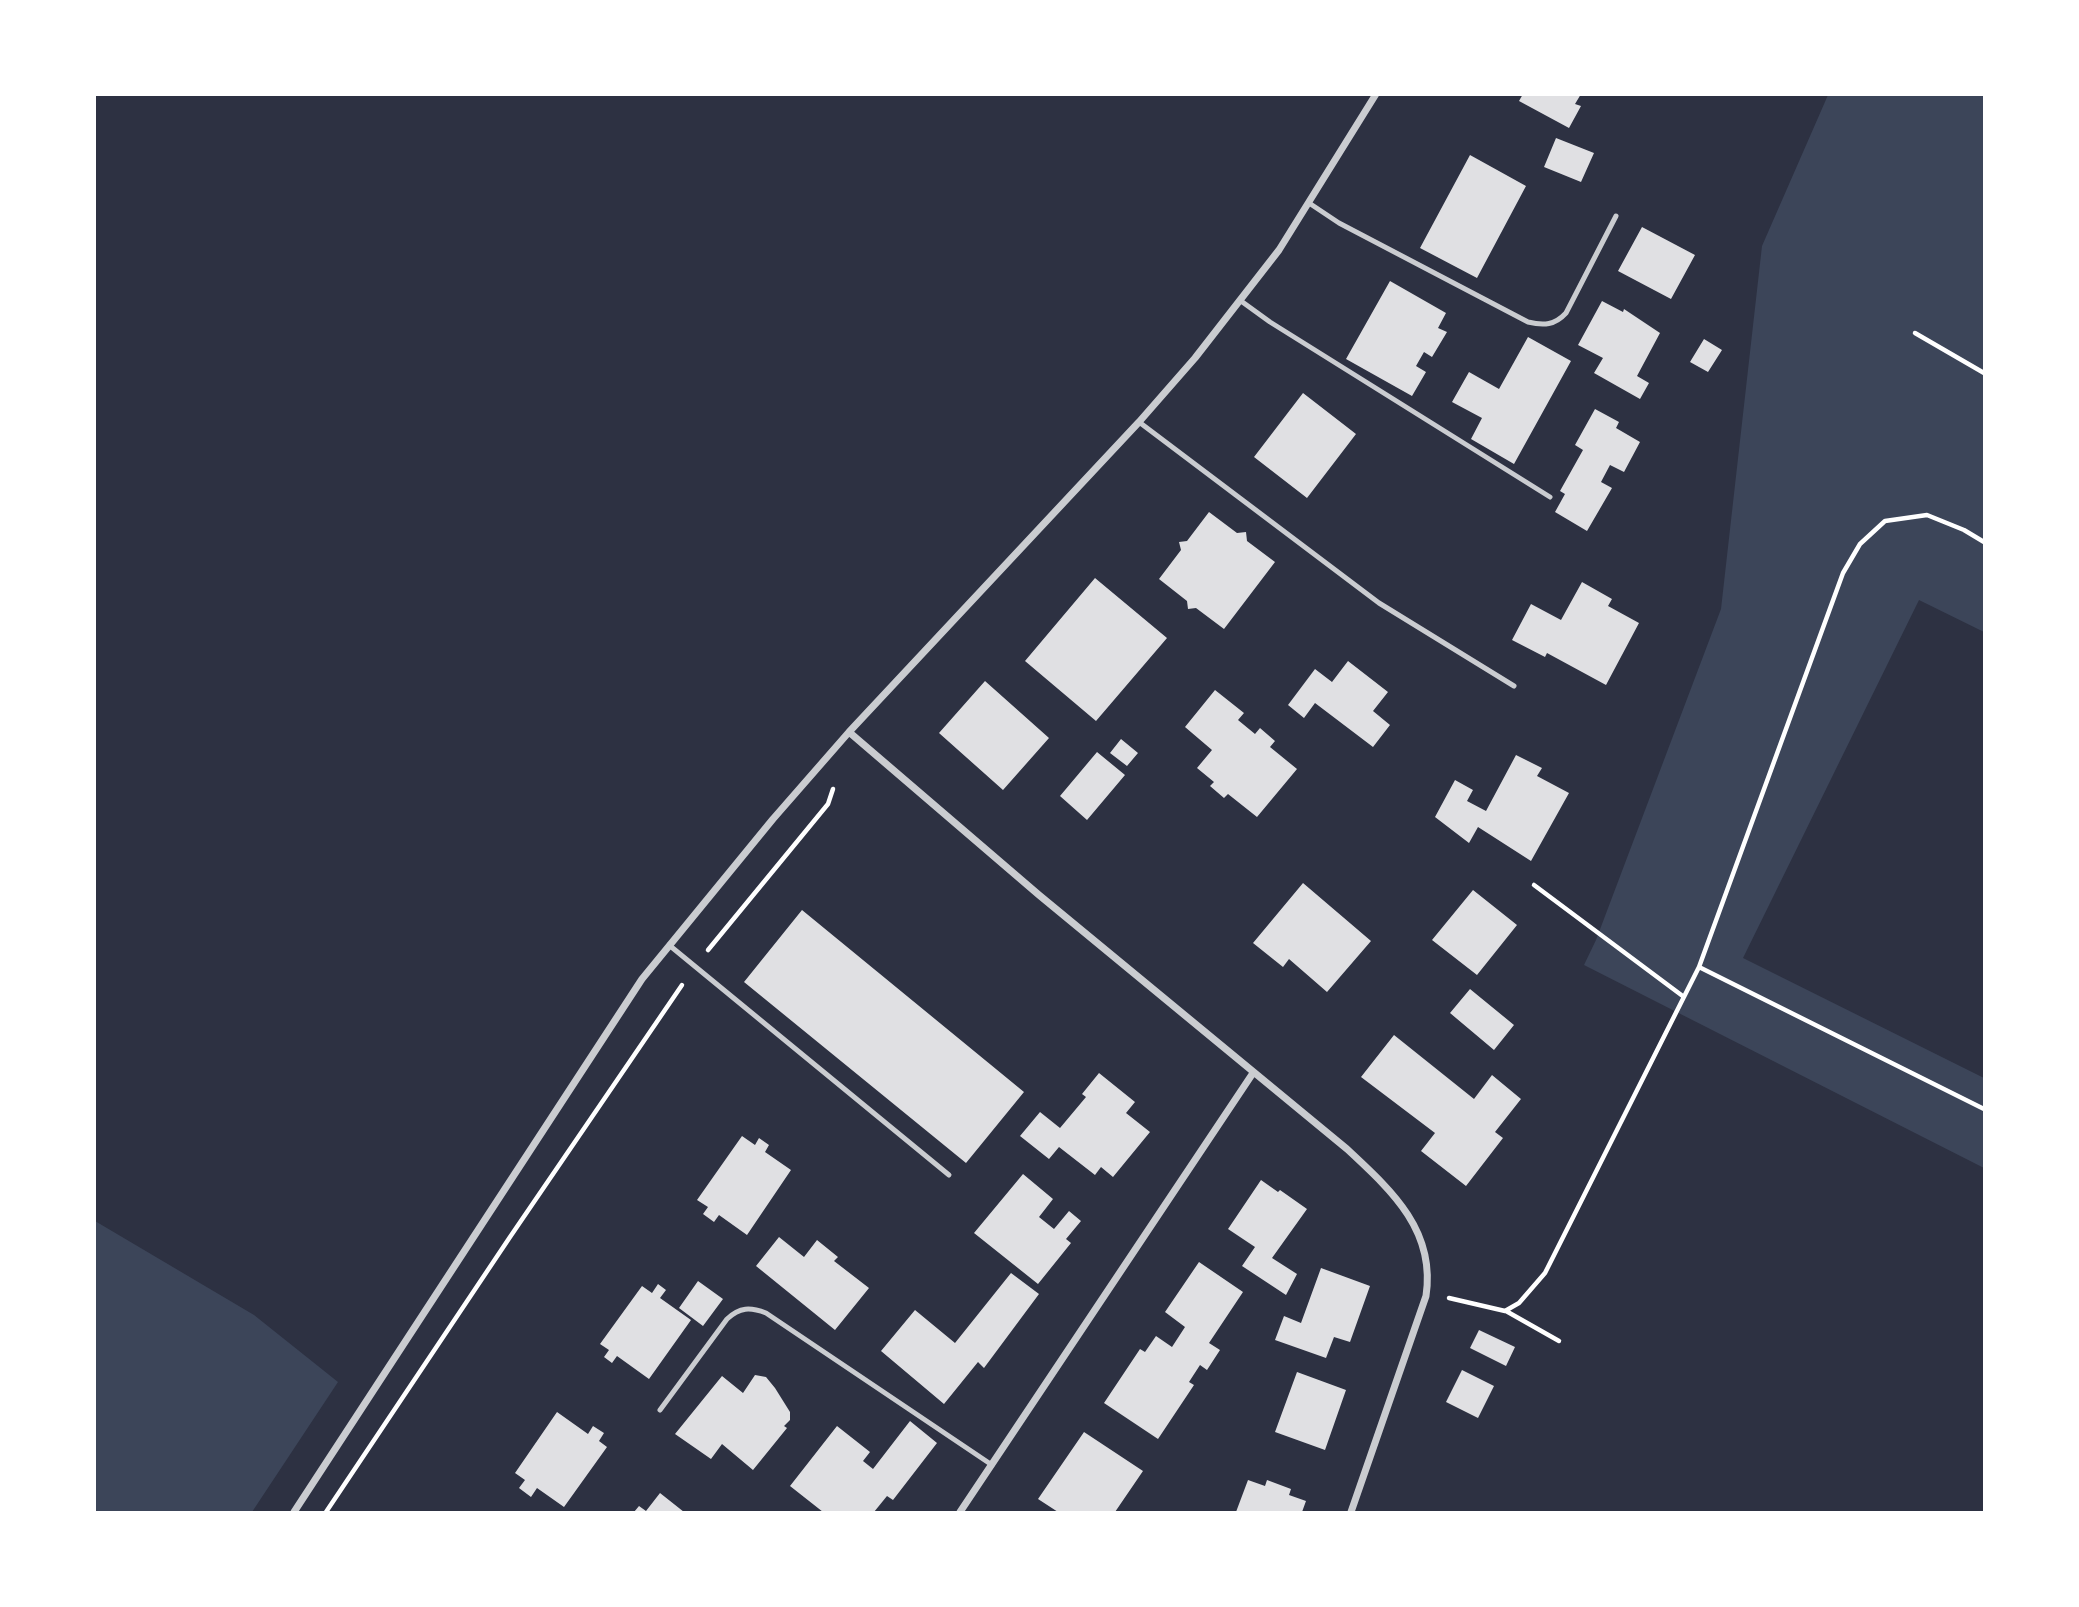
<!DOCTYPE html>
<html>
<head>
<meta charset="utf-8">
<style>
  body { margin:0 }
  #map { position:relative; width:2079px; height:1607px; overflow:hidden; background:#2d3142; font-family:Poppins,sans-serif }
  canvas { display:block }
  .frame { position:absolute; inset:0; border:96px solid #fff; pointer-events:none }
</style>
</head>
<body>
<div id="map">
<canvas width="2079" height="1607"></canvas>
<div class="frame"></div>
</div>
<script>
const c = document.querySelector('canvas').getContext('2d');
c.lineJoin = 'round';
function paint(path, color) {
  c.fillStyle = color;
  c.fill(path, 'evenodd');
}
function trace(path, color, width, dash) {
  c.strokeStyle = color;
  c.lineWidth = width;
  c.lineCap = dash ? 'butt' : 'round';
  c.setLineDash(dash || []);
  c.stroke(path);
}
const green = new Path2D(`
  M1828,95H1984V632L1919,600L1743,958L1984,1078V1168L1584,965L1596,940L1721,609L1762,246Z
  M95,1221L254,1315L338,1382L252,1512H95Z`);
const building = new Path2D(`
  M1523,94H1581L1575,104L1581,106L1569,128L1519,101Z
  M1556,138L1594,153L1581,182L1544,167Z
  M1470,155L1526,186L1477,278L1420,248Z
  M1642,227L1695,255L1671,299L1618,271Z
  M1390,281L1446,313L1438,328L1447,332L1432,357L1424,352L1416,366L1426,372L1412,396L1346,359Z
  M1602,301L1623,312L1624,309L1660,333L1637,376L1649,383L1640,399L1594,373L1603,358L1578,345Z
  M1528,337L1571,361L1514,464L1471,439L1482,418L1452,402L1469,372L1499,389Z
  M1704,339L1722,350L1708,372L1690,362Z
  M1303,393L1356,434L1307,498L1254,457Z
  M1595,409L1619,422L1616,428L1640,442L1624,472L1610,465L1601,482L1612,488L1587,531L1555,512L1565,494L1560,491L1583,450L1575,445Z
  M1209,512L1237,533L1246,532L1247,541L1275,562L1224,629L1196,608L1188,609L1187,601L1159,579L1181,550L1179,542L1187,541Z
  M1095,578L1167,638L1096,721L1025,661Z
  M1582,582L1612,599L1608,606L1639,623L1606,685L1547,653L1545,657L1512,640L1531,604L1561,620Z
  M1348,661L1388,692L1373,711L1390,725L1373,747L1315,703L1304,718L1288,705L1315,669L1332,682Z
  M985,681L1049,738L1003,790L939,733Z
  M1215,690L1244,713L1238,720L1255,734L1260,728L1275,741L1270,747L1297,769L1257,817L1228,794L1224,798L1210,786L1214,782L1197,768L1212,750L1185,727Z
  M1121,739L1138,753L1127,766L1110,753Z
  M1097,752L1125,775L1087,820L1060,796Z
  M1516,755L1542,768L1537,776L1569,793L1531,861L1478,827L1469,843L1435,817L1455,780L1473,790L1467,801L1486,811Z
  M1303,883L1371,941L1327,992L1289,959L1283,967L1253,943Z
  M1473,890L1517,925L1477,975L1432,940Z
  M802,910L1024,1092L966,1163L744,982Z
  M1470,989L1514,1025L1494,1050L1450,1013Z
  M1394,1035L1474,1099L1492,1075L1521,1099L1495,1132L1503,1138L1466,1186L1421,1151L1435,1133L1361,1077Z
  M1099,1073L1135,1102L1126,1113L1150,1132L1113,1177L1101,1167L1095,1175L1059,1147L1049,1159L1020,1136L1040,1112L1060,1128L1086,1097L1082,1094Z
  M742,1136L755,1145L759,1138L769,1145L765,1152L791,1170L747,1235L719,1215L714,1222L703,1214L708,1207L697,1200Z
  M1023,1174L1053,1199L1039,1217L1054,1229L1069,1211L1081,1221L1066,1239L1071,1243L1038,1284L974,1233Z
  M1261,1180L1278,1192L1280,1190L1307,1209L1272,1258L1297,1274L1286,1295L1242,1266L1255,1247L1228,1229Z
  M779,1237L804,1257L817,1240L838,1257L834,1261L869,1288L835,1330L756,1266Z
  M1199,1262L1243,1292L1209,1343L1220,1350L1207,1370L1200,1365L1189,1382L1194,1385L1158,1439L1104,1403L1140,1349L1145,1352L1156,1336L1172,1347L1185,1327L1165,1312Z
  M1321,1268L1370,1286L1350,1342L1334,1337L1326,1358L1275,1340L1284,1316L1301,1323Z
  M1011,1273L1039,1294L984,1368L978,1362L944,1404L881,1351L915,1310L955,1343Z
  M698,1281L723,1299L703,1326L679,1308Z
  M658,1284L666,1290L660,1298L691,1320L649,1379L617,1356L612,1363L604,1357L609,1350L600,1344L642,1286L652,1293Z
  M1479,1330L1515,1347L1506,1366L1470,1348Z
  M1462,1370L1494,1386L1478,1418L1446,1402Z
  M1297,1372L1346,1390L1325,1450L1275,1432Z
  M755,1375L766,1377L775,1388L790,1412V1420L784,1426L787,1428L753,1470L722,1444L711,1459L675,1434L722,1376L743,1393Z
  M557,1412L588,1434L593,1426L604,1433L599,1441L607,1447L564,1507L537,1488L531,1497L519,1488L525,1480L515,1473Z
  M910,1421L937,1443L893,1500L887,1496L874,1512H823L790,1486L837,1426L870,1452L863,1461L873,1469Z
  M1084,1432L1143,1471L1115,1512H1058L1038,1499Z
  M1248,1480L1265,1486L1267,1480L1291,1489L1289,1495L1306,1501L1302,1512H1236Z
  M660,1493L684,1512H634L639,1506L646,1511Z`);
const path = new Path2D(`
  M1915,333L1984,373
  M1534,885L1684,997
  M708,950L828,804L833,789
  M1699,967L1984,1109
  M1449,1298L1505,1311L1519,1303L1545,1273L1699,967L1843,573L1860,544L1885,521L1927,515L1964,530L1984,542
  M1506,1311L1559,1341
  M326,1512L510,1237L682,985`);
const service = new Path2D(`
  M1309,203L1339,223L1528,322C1544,326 1555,325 1566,313L1616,216
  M1241,301L1270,322L1550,497
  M1139,422L1379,603L1514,686
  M669,945L949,1175
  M660,1410L727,1319C740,1307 750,1307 766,1313L992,1465`);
const minor = new Path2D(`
  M849,732L1039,895L1347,1149C1391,1190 1436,1230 1426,1296L1351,1512
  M294,1512L642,979L773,819L849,732L1139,422L1195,358L1279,250L1376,94
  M960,1512L1253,1073`);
paint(green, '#3c4559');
paint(building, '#e0e0e3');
trace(path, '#fff', 4.5);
trace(service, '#caccd0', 5);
trace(minor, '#caccd0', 7);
</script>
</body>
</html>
